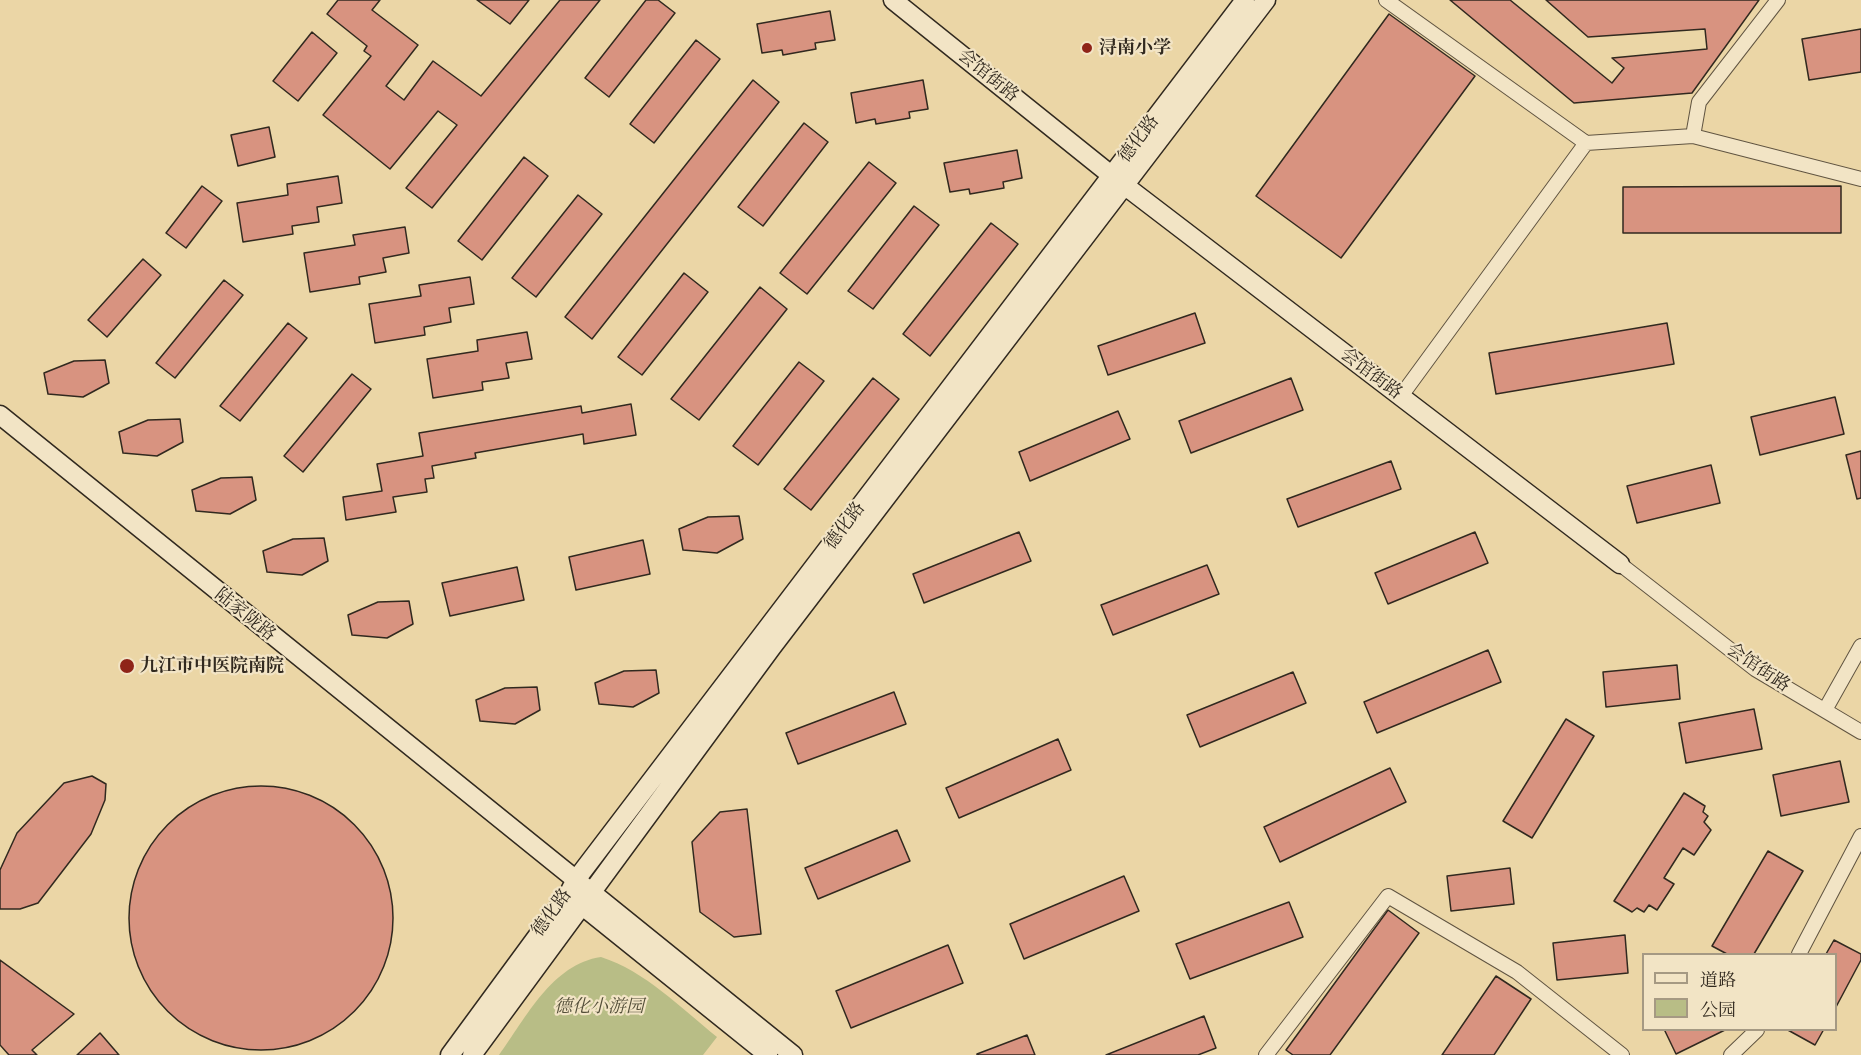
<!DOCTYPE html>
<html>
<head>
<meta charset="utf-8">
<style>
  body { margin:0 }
  #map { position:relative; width:1861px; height:1055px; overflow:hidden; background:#ebd6a6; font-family:"Old Standard TT","Noto Serif SC",serif }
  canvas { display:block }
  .legend { position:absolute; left:1642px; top:953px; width:195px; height:78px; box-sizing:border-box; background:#f2e4c5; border:2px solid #a59983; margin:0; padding:8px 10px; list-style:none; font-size:18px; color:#31291f }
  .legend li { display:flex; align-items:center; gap:12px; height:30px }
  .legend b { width:30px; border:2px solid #a59983 }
</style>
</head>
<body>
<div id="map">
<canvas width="1861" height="1055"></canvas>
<ul class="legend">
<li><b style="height:8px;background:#f2e4c5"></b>道路</li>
<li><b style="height:16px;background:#b8bd86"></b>公园</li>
</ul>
</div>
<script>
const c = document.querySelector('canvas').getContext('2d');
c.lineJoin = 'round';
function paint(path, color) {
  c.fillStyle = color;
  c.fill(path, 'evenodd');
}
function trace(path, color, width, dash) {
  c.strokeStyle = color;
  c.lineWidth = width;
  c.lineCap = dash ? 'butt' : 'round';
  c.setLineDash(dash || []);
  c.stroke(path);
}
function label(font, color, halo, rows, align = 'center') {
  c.font = font + ' "Old Standard TT","Noto Serif SC",serif';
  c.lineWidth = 4.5;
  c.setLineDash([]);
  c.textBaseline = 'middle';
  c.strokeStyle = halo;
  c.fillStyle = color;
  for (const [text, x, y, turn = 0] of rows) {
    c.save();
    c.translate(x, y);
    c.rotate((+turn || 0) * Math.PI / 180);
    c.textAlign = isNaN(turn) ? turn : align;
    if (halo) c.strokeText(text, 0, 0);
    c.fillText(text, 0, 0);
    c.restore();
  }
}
const green = new Path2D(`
  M601,957C645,971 681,1008 717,1037L703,1055H499C526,1018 552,964 601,957Z`);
const building = new Path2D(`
  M338,0H380L372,10L418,45L386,86L404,100L433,61L481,96L560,0H600L432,208L406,188L457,125L438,111L390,169L323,115L371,56L364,51L367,46L327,14Z
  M477,0H529L510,24Z
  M646,0H658L675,13L609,97L585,78Z
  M1450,0H1510L1612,83L1624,68L1612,58L1707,49L1705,29L1588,37L1546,0H1759L1692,93L1574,103Z
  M830,11L835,40L815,43L816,49L783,55L782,50L762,53L757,24Z
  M1389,14L1475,76L1341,258L1256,196Z
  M1861,29V72L1809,80L1802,39Z
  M312,32L337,53L298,101L273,81Z
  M696,40L720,59L654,143L630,124Z
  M753,80L779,102L592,339L565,317Z
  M923,80L928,109L909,112L910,118L876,124L875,119L856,123L851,93Z
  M804,123L828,142L763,226L738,207Z
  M269,127L275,157L238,166L231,135Z
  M1017,150L1022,178L1003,182L1004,188L970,194L969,189L950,192L944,163Z
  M524,157L548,176L482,260L458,241Z
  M869,162L896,183L807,294L780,273Z
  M338,176L342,203L317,207L319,222L292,226L293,234L243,242L237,203L288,195L287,184Z
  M202,186L222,201L186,248L166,233Z
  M1841,186V233H1623V187Z
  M578,195L602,214L536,297L512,278Z
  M914,206L939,225L873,309L848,291Z
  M991,223L1018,244L930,356L903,334Z
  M405,227L409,253L383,258L386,272L359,277L360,284L310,292L304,253L355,245L353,235Z
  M143,259L161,275L107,337L88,320Z
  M684,273L708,292L642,375L618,357Z
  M470,277L474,304L449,308L451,322L424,327L425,335L375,343L369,304L421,296L419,285Z
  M224,280L243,295L175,378L156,363Z
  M760,287L787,309L699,420L671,399Z
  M1195,313L1205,343L1108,375L1098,346Z
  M288,323L307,338L240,421L220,406Z
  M1667,323L1674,364L1496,394L1489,353Z
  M527,332L532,359L506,363L509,378L482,382L483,390L433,398L427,359L478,351L477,340Z
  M105,360L109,383L83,397L48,394L44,373L74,361Z
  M799,362L824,381L758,465L733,446Z
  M352,374L371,389L303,472L284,456Z
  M873,378L899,399L811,510L784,489Z
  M1291,378L1303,410L1191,453L1179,421Z
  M1835,397L1844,434L1760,455L1751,417Z
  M631,404L636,435L584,444L583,434L475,453L476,458L432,466L434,478L425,479L427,492L393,497L396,512L346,520L343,497L382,491L377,464L423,456L419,433L581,406L582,413Z
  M1118,411L1130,439L1030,481L1019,452Z
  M180,419L183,442L157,456L123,453L119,432L148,420Z
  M1861,451V498L1857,499L1846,455Z
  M1391,461L1401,489L1298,527L1287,499Z
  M1711,465L1720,503L1637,523L1627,486Z
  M252,477L256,500L230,514L196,511L192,490L221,478Z
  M739,516L743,539L717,553L683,550L679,529L708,517Z
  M1019,532L1031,561L924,603L913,574Z
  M1475,532L1488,563L1388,604L1375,573Z
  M324,538L328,561L302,575L267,572L263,551L293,539Z
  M643,540L650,574L576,590L569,557Z
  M1207,565L1219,594L1113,635L1101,605Z
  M517,567L524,600L450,616L442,583Z
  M409,601L413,624L387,638L352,635L348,615L378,602Z
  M1488,650L1501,682L1377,733L1364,702Z
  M1677,665L1680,699L1606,707L1603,672Z
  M656,670L659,693L633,707L599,704L595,683L624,671Z
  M1293,672L1306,703L1200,747L1187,715Z
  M537,687L540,710L515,724L480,721L476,700L505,688Z
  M894,692L906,724L798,764L786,733Z
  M1754,709L1762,749L1686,763L1679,723Z
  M1566,719L1594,736L1532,838L1503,821Z
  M1058,739L1071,770L959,818L946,788Z
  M1840,761L1849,802L1781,816L1773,775Z
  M1390,768L1406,802L1280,862L1264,827Z
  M92,776L106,784L105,800L91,834L38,903L20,909H0V870L17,833L64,783Z
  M129 918a132 132 0 1 1 264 0a132 132 0 1 1-264 0Z
  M1684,793L1705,806L1703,812L1708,816L1704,822L1711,830L1694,855L1683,848L1664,878L1674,884L1657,910L1649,905L1644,912L1637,908L1632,912L1614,901Z
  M747,809L761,934L734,937L700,912L692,842L720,812Z
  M897,830L910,861L818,899L805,868Z
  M1768,851L1803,871L1754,954H1727L1712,946Z
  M1510,868L1514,904L1451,911L1447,876Z
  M1124,876L1139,911L1024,959L1010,924Z
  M1289,902L1303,937L1190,979L1176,944Z
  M1388,910L1419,933L1330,1055H1293L1286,1050Z
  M1625,935L1628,973L1557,980L1553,943Z
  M1834,940L1861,954V960L1836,1007V954H1826Z
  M948,945L963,983L851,1028L836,991Z
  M0,960L74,1014L32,1050L37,1055H9L0,1045Z
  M1496,976L1531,999L1494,1055H1442Z
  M1204,1016L1216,1048L1198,1055H1106Z
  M1664,1029H1727L1676,1054Z
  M1786,1029H1824L1815,1045Z
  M100,1033L119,1055H77Z
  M1027,1035L1035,1055H977V1054Z`);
const street = new Path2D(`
  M1386,0L1586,143L1693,136L1861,179
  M1693,136L1699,102L1778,0
  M1401,396L1586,143
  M1620,564L1755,669L1861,732
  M1825,710L1861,646
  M1799,954L1861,836
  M1266,1055L1388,896L1517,972L1622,1055
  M1731,1055L1757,1030`);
const secondary = new Path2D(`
  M893,0L1111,175L1620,564
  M0,415L793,1055
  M574,899L768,1055
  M450,1055L569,893L575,881L1245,0
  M472,1055L772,647L1266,0`);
const markers = [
  [1087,48,6,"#8f2418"],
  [127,666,8,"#8f2418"]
];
const poiNames = [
  ["浔南小学",1099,48],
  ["九江市中医院南院",140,666]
];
const streetNames = [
  ["会馆街路",988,76,39],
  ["德化路",1139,139,-53],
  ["会馆街路",1371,374,37],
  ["德化路",845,526,-53],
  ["陆家陇路",245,615,39],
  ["会馆街路",1758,668,34],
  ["德化路",552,913,-54]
];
const parkNames = [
  ["德化小游园",599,1007]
];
paint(green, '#b8bd86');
paint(building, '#d89380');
trace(building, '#31291f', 1.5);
trace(street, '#605441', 16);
trace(secondary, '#31291f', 21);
trace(street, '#f2e4c5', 14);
trace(secondary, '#f2e4c5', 18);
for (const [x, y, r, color] of markers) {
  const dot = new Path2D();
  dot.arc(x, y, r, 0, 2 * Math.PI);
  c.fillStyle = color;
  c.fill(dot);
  trace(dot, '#f2e4c5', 2);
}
label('bold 18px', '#31291f', '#f2e4c5', poiNames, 'left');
label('18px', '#31291f', '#f2e4c5', streetNames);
label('italic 18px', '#534e39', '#f2e4c5', parkNames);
</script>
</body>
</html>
